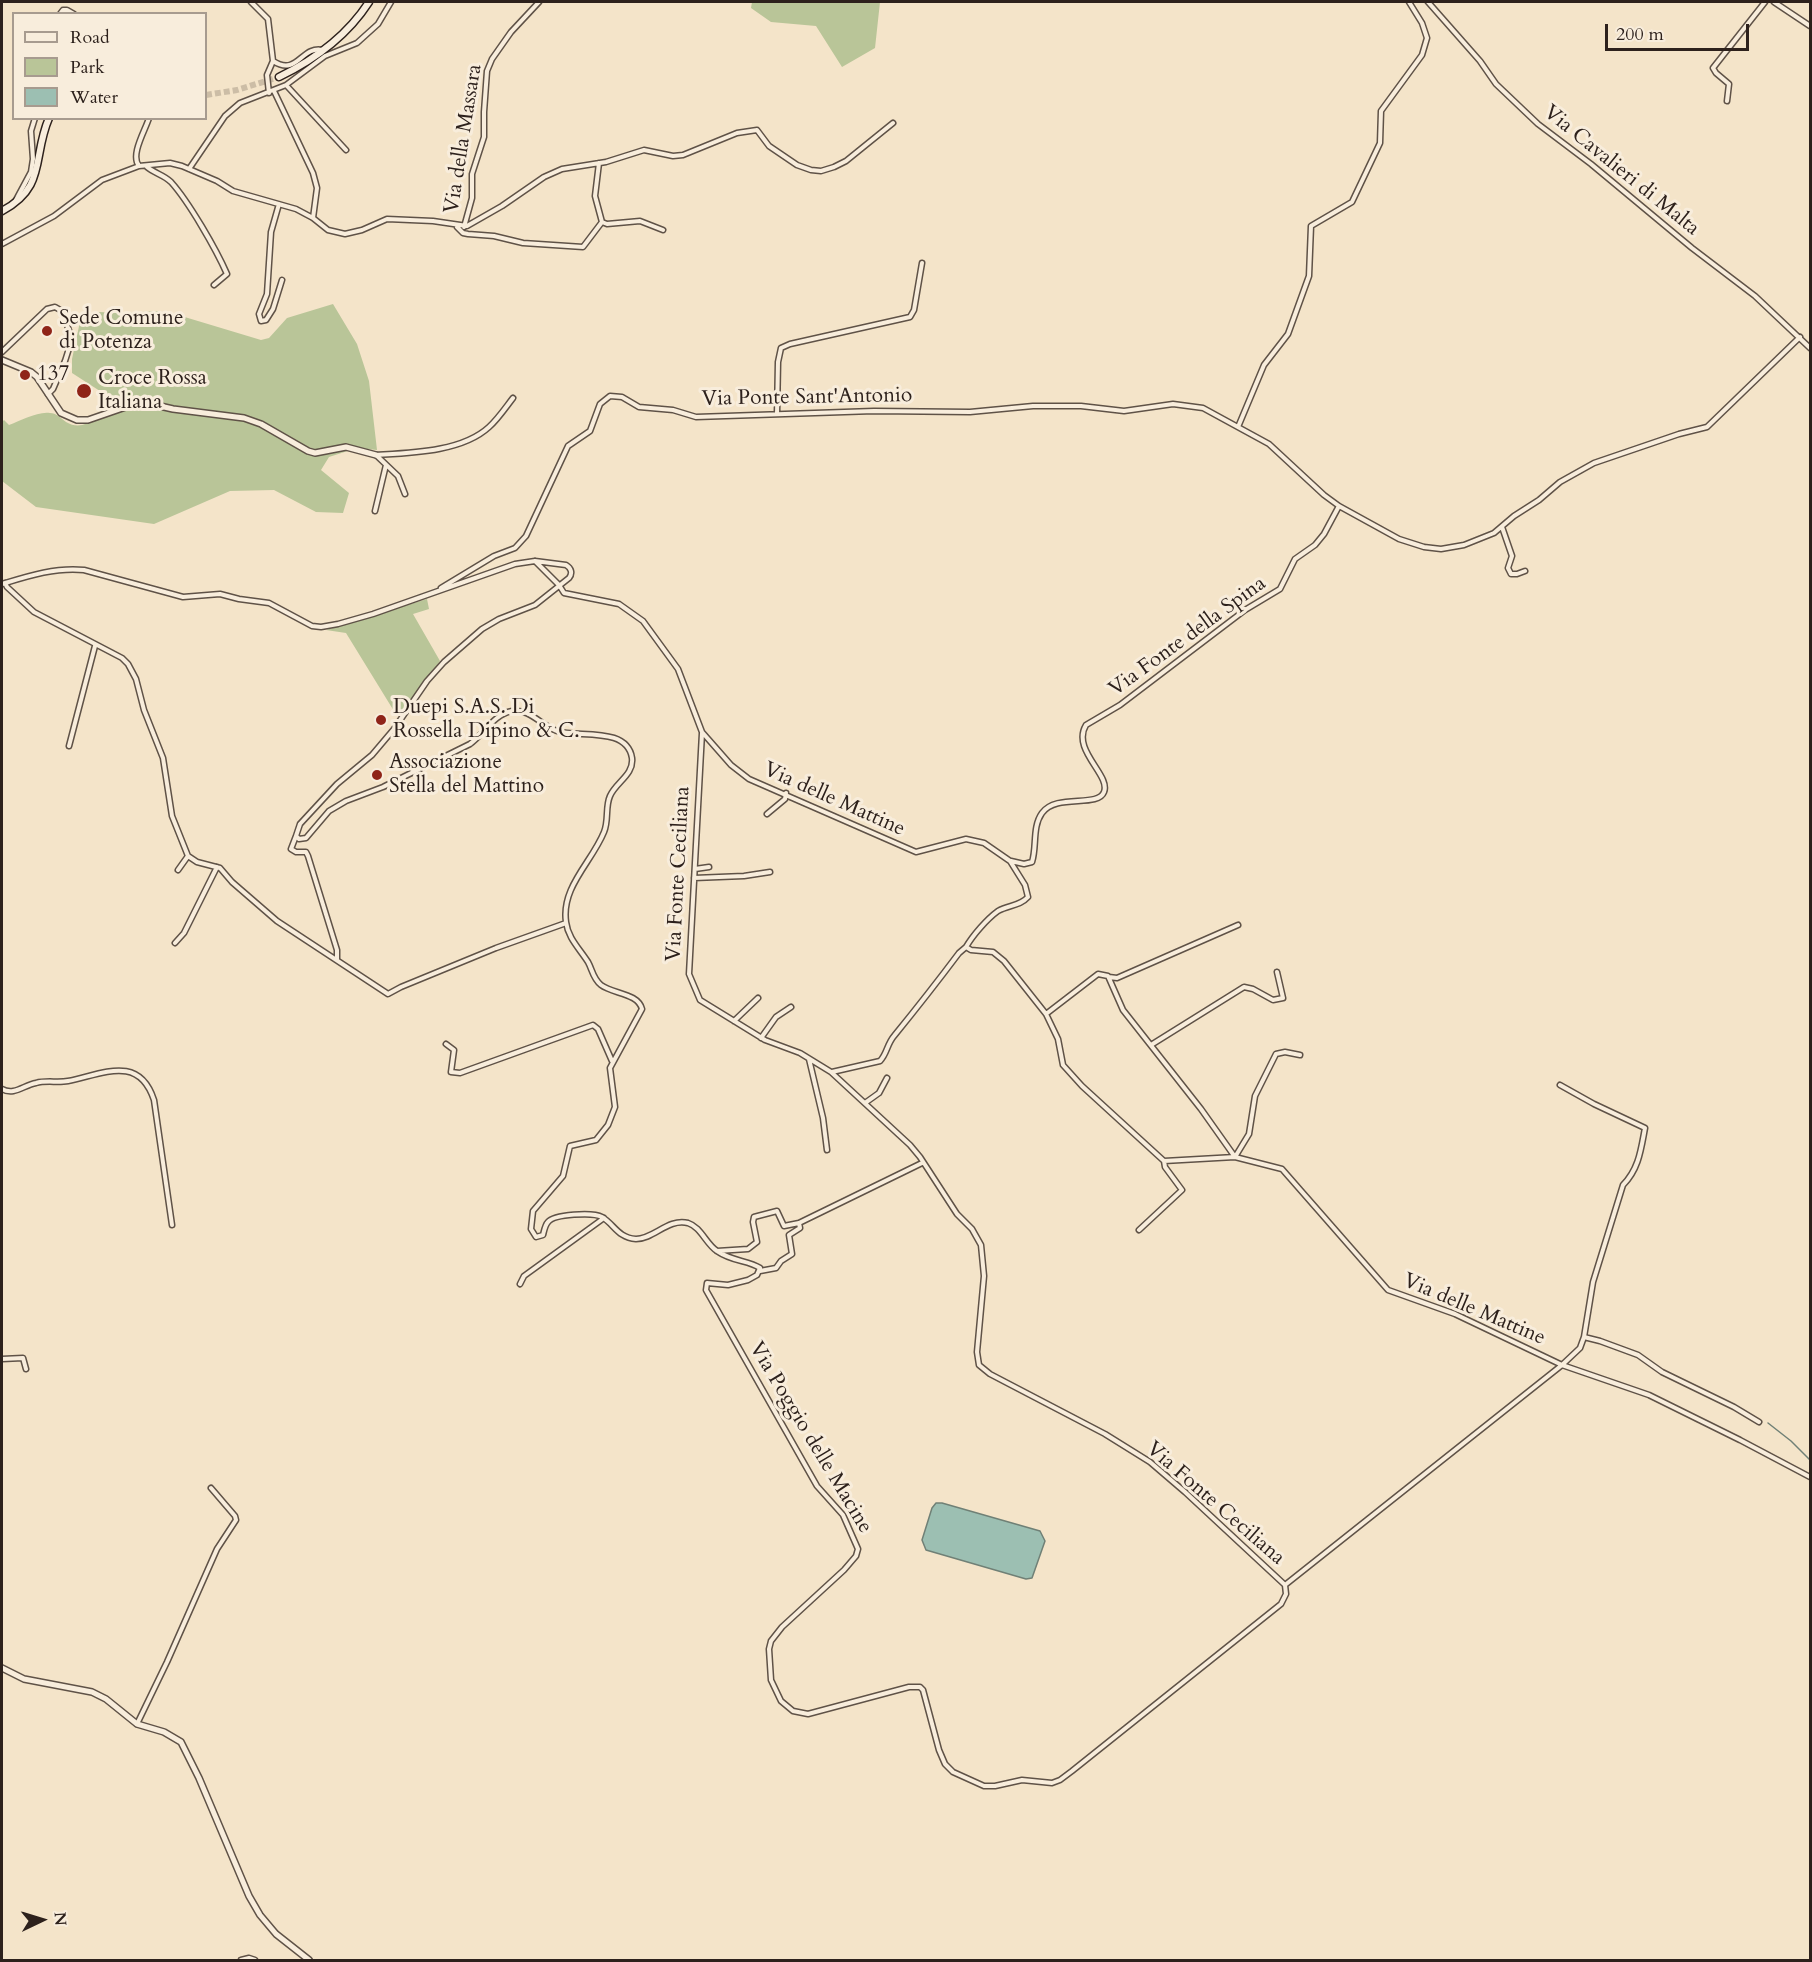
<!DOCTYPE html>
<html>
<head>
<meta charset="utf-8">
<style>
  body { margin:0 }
  #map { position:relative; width:1812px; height:1962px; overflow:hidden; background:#f4e4c9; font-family:Cardo,serif }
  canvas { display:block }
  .frame { position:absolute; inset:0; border:3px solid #2d211c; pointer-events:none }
  .legend { position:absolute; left:12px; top:12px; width:195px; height:108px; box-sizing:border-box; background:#f8eddc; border:2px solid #a79b8f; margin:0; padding:8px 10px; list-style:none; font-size:18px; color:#2d211c }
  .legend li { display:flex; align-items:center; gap:12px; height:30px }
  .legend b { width:30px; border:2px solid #a79b8f }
  .north { position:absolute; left:12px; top:1890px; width:60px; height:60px; -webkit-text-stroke:4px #f8eddc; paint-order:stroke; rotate:86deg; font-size:16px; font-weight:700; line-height:24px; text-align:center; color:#2d211c }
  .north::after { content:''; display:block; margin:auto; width:21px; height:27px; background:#2d211c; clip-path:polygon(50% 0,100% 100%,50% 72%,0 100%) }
  .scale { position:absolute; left:1605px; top:24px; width:144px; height:27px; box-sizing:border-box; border:3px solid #2d211c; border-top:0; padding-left:8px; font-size:18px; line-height:21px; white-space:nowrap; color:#2d211c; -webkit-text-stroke:4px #f8eddc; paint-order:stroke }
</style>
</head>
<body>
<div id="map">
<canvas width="1812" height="1962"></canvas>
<div class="frame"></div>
<ul class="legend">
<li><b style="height:8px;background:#f8eddc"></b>Road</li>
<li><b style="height:16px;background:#b9c598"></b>Park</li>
<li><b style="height:16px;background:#9cbfb2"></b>Water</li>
</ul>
<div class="north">N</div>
<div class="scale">200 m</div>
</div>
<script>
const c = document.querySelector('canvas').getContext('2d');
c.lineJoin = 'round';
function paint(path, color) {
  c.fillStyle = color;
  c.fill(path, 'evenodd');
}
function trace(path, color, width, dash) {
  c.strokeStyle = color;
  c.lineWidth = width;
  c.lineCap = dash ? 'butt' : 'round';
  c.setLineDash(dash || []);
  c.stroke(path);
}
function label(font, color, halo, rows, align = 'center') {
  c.font = font + ' Cardo,serif';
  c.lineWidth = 6;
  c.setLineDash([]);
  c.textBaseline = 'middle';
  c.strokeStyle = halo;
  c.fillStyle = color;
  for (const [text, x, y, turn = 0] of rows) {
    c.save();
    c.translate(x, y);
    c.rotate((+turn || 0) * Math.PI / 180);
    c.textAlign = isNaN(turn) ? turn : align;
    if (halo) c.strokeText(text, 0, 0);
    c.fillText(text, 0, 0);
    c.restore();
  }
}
const green = new Path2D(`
  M752,2H880L875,48L842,67L816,26L771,22L751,8Z
  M333,304L357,344L369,381L377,450L357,448L329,457L321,470L349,493L343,513L316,512L274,490L230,491L154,524L36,507L2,481V422L4,420L9,425C20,421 38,411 50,413C56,413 61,418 66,422C84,433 98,416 109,404L103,393L72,373V359L81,317L98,312L123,313L158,311L178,315L261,340L269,338L287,318Z
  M427,599L429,609L413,614L440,661L403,713L397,716L346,633L326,630Z`);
const water = new Path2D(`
  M936,1503H942L1040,1531L1045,1541L1032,1578L1026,1579L926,1550L922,1540L932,1508Z`);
const stream = new Path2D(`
  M1768,1423L1791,1441L1810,1460`);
const secondaryTunnel = new Path2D(`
  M206,95L237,90L279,77`);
const minor = new Path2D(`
  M251,2L268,19L273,61C298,77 301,45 323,50
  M1428,2L1480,61L1496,84L1538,124L1591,164L1692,248L1755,296L1810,348
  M1774,2L1810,26
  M60,14L63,10H67L74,14
  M286,85L346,150
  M274,91L313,173L317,188L313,218
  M269,93L267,75L273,61
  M1727,101L1729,84L1716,73L1713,68L1765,2
  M149,118C145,131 130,155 139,166L170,163L182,166L217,181L233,191L296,209L313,218L328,230L345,234L362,230L387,219L433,221L467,226L502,206L544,177L562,169L606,162L644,150L673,156L683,155L737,133L757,130L769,146L797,165L811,170L821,171L834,167L846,161L893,123
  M147,167C154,173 164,175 171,182C189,202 216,249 227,274L214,285
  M189,169L225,116L240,103L286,85L325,56L357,43L378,24L391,2
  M16,200L31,172L33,159L31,131L35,118
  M279,204L271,232L267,294L259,314L261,321L266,320L273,309L282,280
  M602,222L607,224L640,221L663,230
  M457,227L463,233L468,234L494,236L523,243L583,247L602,222L595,196L599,163
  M464,227L472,198V174L484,137V112L487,71L492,59L511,32L539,2
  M2,244L54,216L102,180L139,166
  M2,352L47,309L55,307L62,311L72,339L65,361L53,389L48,394
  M777,414L778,362L781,348L790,344L910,317L914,310L922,263
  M1238,427L1264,365L1288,334L1309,276L1311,226L1352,202L1380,143L1381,111L1422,55L1427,38L1422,23L1409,2
  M376,455C410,453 462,452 489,427C498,419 506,407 513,398
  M376,455L398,476L405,494
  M375,511L386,465
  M1502,527L1512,556L1508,568L1511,574H1517L1525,571
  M535,561L559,585L564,593L619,604L643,621L678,669L702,732L731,765L749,779L916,852L966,839L984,843L1010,861L1025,885L1028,897C1020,906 1009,905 998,911C987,919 973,935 966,947L971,950L993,952L1004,961L1046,1014L1058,1039L1063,1065L1082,1086L1164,1161L1235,1157L1282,1169L1388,1290L1455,1314L1562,1365L1649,1395L1740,1440L1810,1477
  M5,583L7,587L34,612L122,658L128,664L136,679L144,710L163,758L172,816L188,856L197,862L220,868L232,882L277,921L388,994L401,987L496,948L566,923
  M2,584C28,576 56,567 84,570L183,597L220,594L239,599L269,603L312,626L321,627L338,624L373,614L515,564L535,561L566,565C571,568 573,573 569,578L535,605L499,619L482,629L444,662L427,681L394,729L372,755L337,784L300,824L296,836L299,839L306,838L329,811L346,801L383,787L470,744C484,734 494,714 512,711C529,708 542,726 557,731C578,738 627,726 632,758C634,775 616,782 610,796C605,807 609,820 604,832C592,862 561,887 566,922C568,938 579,948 588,962C592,969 593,979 601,985C613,994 638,993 642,1009L610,1068L615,1107L608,1125L596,1140L570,1146L563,1176L533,1211L531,1229L536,1237L543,1235C544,1231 545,1225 548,1222C554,1214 593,1212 602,1217C614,1224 618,1238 636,1239C654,1239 668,1218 688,1223C701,1227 706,1244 717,1251C733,1262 748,1260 760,1268L757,1275L748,1280L728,1285L707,1283L706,1290L817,1486L843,1515L858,1549L856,1556L844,1570L782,1627L771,1641L769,1649L771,1680L781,1701L793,1711L808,1714L909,1687H920L923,1690L939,1750L945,1764L953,1772L984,1786H995L1022,1780L1052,1783L1060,1780L1072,1771L1281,1604L1286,1594L1285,1585
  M441,588L494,556L515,548L526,536L568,446L590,431L600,404L610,396L622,397L639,407L673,410L696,417L874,411L970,412L1033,406H1081L1124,411L1173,404L1203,408L1269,444L1324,495L1339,506L1399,539L1424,547L1441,549L1464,545L1494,533L1514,516L1539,500L1560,482L1594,463L1679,434L1707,427L1800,337
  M702,733L689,974L700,1000L765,1040L800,1053L831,1072L910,1145L920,1157L957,1214L972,1229L981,1245L984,1276L977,1352L979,1365L990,1374L1105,1434L1150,1462L1185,1492L1285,1585
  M69,746L95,646
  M767,814L785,799L786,793
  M296,836L291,849L296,852H306L308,856L337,950V960
  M1011,861L1024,864L1032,862C1037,847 1032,827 1042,813C1056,793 1098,808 1104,792C1111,775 1071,750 1086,725L1120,705L1245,610L1280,589L1295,559L1315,545L1324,534L1339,506
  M695,869L709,867
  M178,870L188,856
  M694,878L744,876L770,872
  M175,943L184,933L217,867
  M1109,977L1117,978L1238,925
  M1046,1014L1098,974L1108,976L1123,1010L1201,1109L1235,1157L1249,1134L1255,1096L1276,1054L1285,1052L1300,1055
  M734,1021L758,998
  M761,1038L776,1017L791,1007
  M446,1044L454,1050L451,1072L460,1073L593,1025L598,1029L612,1061
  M1151,1045L1244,987L1253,989L1273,1000L1283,998L1277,972
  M809,1059L823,1118L827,1150
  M832,1072L880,1061C887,1054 887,1044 894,1036C916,1009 938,981 959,953L966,947
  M2,1089C14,1096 24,1085 36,1083C46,1080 58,1083 68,1081C103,1074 139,1054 154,1100L172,1225
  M865,1103L879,1093L887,1078
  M799,1223L922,1163
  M1139,1230L1182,1190L1165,1167L1164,1161
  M717,1251L748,1249L757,1242L753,1222L754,1217L777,1211L784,1226L799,1223L800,1228L789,1235L792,1254L781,1261L776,1268L760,1271
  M520,1284L524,1276L604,1218
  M1584,1337L1600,1341L1638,1355L1662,1372L1734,1407L1759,1422
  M2,1359L23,1358L26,1369
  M1285,1585L1562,1365L1580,1348L1584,1337L1593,1282L1623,1185C1639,1169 1641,1149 1645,1128L1594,1104L1560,1085
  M137,1724L167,1662L217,1549L236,1520L235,1516L211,1488
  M241,1960L249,1958L255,1960`);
const tertiary = new Path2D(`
  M2,360L31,372L37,377L61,413L77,420H88L140,402L151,404L173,409L244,418L261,424L308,451L315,453L346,447L376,455
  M2,1668L24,1679L92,1692L106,1699L137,1724L164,1732L181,1742L199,1778L249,1896L260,1915L276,1934L309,1960`);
const secondary = new Path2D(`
  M279,77C314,60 347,36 369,2
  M2,211C47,187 32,157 49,118`);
const markers = [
  [47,331,6,"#8f2418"],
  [25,375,6,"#8f2418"],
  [84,391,8,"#8f2418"],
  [381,720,6,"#8f2418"],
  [377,775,6,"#8f2418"]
];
const streetNames = [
  ["Via della Massara",464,139,-81],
  ["Via Cavalieri di Malta",1621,171,39],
  ["Via Ponte Sant'Antonio",807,398,-1],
  ["Via Fonte della Spina",1188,637,-36],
  ["Via delle Mattine",834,800,24],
  ["Via Fonte Ceciliana",679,874,-87],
  ["Via delle Mattine",1474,1310,23],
  ["Via Poggio delle Macine",810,1438,59],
  ["Via Fonte Ceciliana",1215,1504,41]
];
const poiNames = [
  ["Sede Comune",59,319],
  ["di Potenza",59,343],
  ["137",37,375],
  ["Croce Rossa",98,379],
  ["Italiana",98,403],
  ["Duepi S.A.S. Di",393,708],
  ["Rossella Dipino & C.",393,732],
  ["Associazione",389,763],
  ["Stella del Mattino",389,787]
];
paint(green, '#b9c598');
paint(water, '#9cbfb2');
trace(water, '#708076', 1.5);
trace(stream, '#708076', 1.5);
trace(secondaryTunnel, '#ccbda6', 6, [6, 3]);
trace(minor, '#5f5247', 7);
trace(tertiary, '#5f5247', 8);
trace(secondary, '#2d211c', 9);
trace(minor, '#f8eddc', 4);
trace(tertiary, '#f8eddc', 5);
trace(secondary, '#f8eddc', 6);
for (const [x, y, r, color] of markers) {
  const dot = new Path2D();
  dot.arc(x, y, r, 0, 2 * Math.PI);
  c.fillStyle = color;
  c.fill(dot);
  trace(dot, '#f8eddc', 2);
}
label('21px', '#2d211c', '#f8eddc', streetNames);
label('21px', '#2d211c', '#f8eddc', poiNames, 'left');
</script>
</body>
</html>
